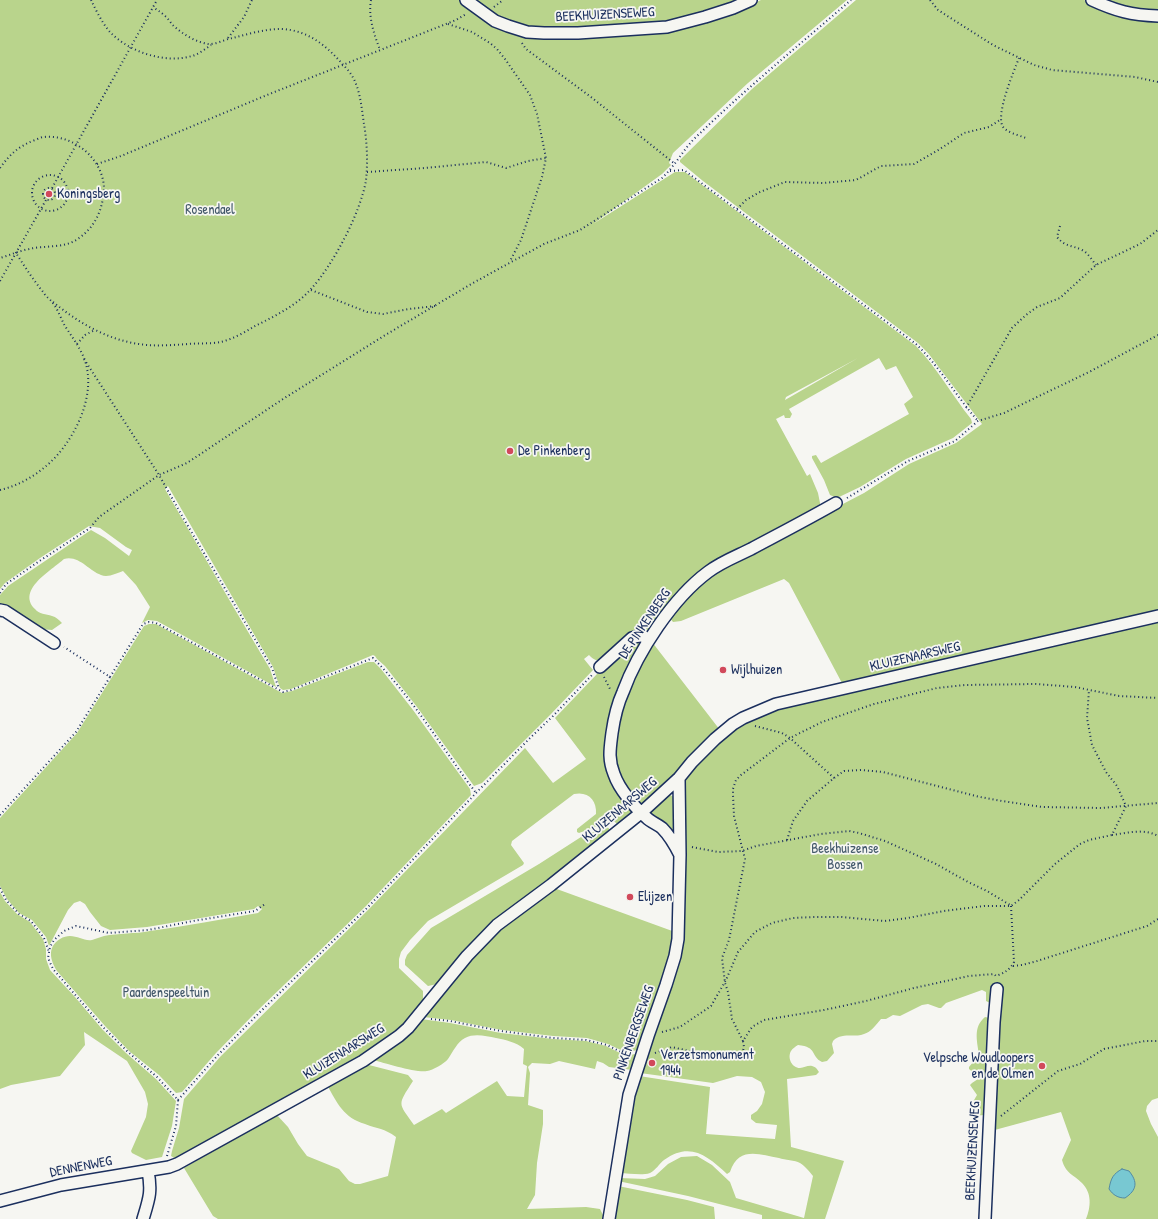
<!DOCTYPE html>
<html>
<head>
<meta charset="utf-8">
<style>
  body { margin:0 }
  canvas { display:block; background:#f6f6f2 }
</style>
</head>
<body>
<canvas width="1158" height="1219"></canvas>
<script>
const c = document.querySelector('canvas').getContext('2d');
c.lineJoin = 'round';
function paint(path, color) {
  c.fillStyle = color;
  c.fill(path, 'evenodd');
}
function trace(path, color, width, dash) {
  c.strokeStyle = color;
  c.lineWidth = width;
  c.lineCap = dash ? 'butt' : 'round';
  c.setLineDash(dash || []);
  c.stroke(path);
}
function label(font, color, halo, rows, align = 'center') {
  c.font = font + ' "Patrick Hand",sans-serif';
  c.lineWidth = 3.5;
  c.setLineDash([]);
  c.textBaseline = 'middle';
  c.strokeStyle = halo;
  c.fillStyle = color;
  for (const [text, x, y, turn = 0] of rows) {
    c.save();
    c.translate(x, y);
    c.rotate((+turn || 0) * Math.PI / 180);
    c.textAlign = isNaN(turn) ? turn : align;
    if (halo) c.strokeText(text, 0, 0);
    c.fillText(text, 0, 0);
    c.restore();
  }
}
const green = new Path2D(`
  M0,0H460L484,19L579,37L733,12L761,0H847L748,83L673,153L669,163L671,165L662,174L593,224L675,172H685L916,346C937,368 952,395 971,419L972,423L953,438L906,459L860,487L837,498L830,495L824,480L812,458V456L816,455L821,463L909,414L904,404L913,397L896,366L886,370L879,358L789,409L792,414L790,418H785L784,415L776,419L807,476L810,474L818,493L821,508L706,569L649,634L602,661C596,661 593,659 589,655L584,659L593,670L551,714L482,783L474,786L417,707L385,666L377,659L375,656L373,655L291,689L283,690L280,688L273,667L168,486L165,489L234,608L270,669L276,687L157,621L148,620L142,623L150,607L136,585L123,571C117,573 108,578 101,575C89,571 79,555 64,559C52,570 16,590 35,609C39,614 46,614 52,616C56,617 59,620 62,623L52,630L40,629L0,604V595L8,586L91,530L105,538L129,556L132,550L126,547L100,528L89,526L40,558L5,583L0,589ZM858,358L785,400L786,397Z
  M471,0H741L731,5L666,23L544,30L505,22Z
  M856,0H1084L1115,14L1158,19V612L843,685L789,583L784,579L681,621L673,622L669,617L691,591L728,564L864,493L909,464L956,443L982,424L928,353L918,343L703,181L680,162V160L752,89Z
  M1100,0H1158V13L1138,12Z
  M1158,619V1098L1152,1100L1147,1106L1146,1111L1151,1124L1158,1137V1219H1086C1091,1207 1092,1193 1082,1183C1073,1174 1066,1174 1062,1160L1071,1140L1061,1112L991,1131L984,1115C977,1116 972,1115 970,1107L977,1095L970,1085L972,1083L978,1079L976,1075L969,1069V1067L979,1055C977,1040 973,1027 985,1017L990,1018L993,1002L990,1003L986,1001V992L982,990L946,1003L941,1008H939L928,1004L922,1005L900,1016L893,1015L886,1019H881C876,1025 871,1032 864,1034C854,1038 842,1032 833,1041L832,1044L834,1053L827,1061L822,1062C810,1056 818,1047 798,1045C795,1047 793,1048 791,1051C787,1058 792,1068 800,1068C804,1068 808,1065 812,1066C816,1067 817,1069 819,1072L816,1075L787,1079L791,1147L844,1161L825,1219H762V1215L688,1196L618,1181L619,1178L645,1179L655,1176L668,1164L681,1157L697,1156L712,1165L730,1182L736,1198L804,1218L813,1176C810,1172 805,1166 800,1163C795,1160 785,1160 779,1158C759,1154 738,1146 730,1172L727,1174C708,1156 690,1141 664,1160C659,1164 656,1170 650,1173C641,1176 629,1173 619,1173L628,1121L639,1076L710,1087L706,1134L775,1139L777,1125L756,1123L751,1119V1115L757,1111L762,1104L765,1092L761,1082L752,1077L737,1076L713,1083L640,1073L669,986L684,786L686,776L696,765L736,726L777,707Z
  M149,624H156L282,693L292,691L368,662H374L381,669L413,710L470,789L471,795L366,906L257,1011L216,1053L182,1092L176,1093L159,1075L129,1051L105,1026L57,971C50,960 47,947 60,939C73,931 82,942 92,940C96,939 100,937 104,936C119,933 135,934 150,931C186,926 222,919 258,913L262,909L258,906L254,909L147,927L110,930L101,926L90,912L85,904L80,901L74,903L68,910L49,946L46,937L32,920L19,913L7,899L0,886V818L77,733L144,626Z
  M643,639L606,750L634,812L619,826L615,822L611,821L579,833L577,832V829L596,814C597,800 588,791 574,794L512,841L511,845L524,863L523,865L428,921L410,940L401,952L399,959V968L423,991V1001L404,1025L372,1051L176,1159L171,1156L172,1151L179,1128L184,1099L220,1057L369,909L525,748L553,783L586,759L555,718L597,674L603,670L634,641Z
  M652,642L720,730L675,775L643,805L637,802L617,775L613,752L625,695Z
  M670,795L674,797L677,839L649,815V811L666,796Z
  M607,826L612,833L463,954L437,984L428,986L405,965V960L407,955L431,928L539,864L581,837Z
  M554,888L675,932L671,955L639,1050L625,1052L608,1044L587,1038L553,1036L502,1030L451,1020L423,1017L457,974L500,928Z
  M0,892L5,901L17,914L30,922L43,939L46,949V959L50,970L75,997L102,1029L126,1053L156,1079L176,1101L172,1126L162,1157L146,1160L132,1153L131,1151L146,1117L148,1104L145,1092L127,1061L84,1032L85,1045L60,1076L11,1085L0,1089Z
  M421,1019L450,1023L501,1033L553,1039L586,1041L606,1046L624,1055L638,1054L633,1070L609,1067L603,1063L597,1061L595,1069L559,1061L550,1064L532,1063L528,1067L530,1073L528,1105L543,1110V1124L537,1163L535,1195L527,1209L586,1207L600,1209L605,1219H218L213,1216L184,1168L276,1114L288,1127L298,1144L307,1156L339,1169L349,1181L355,1184H360L388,1176L396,1137C384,1128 378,1129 365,1124C344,1118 337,1103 327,1085L365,1064L408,1075L413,1081C397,1106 398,1102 414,1125L442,1109L446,1113L497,1081L507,1096L524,1097L527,1066L523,1064L524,1049C516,1042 506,1040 496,1038C486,1036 474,1033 465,1038C457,1042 453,1052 448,1059C444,1064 433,1070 427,1071C416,1073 385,1063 373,1060Z
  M618,1186L687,1200L714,1207L715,1219H613Z`);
const water = new Path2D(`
  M1122,1169L1129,1171C1138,1182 1137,1190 1125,1198C1118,1198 1113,1195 1109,1189C1111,1178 1113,1174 1122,1169Z`);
const path = new Path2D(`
  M91,0C96,10 102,23 110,32C129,52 165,64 192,56C199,54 205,49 211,45
  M371,0C368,17 374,34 380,50
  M930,0L938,10L993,45L1034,65L1052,70L1135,77L1158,82
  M494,7L503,0
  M448,24L472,32L490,43L497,49L505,59L530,95L537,114L546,158L542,177L521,240L510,261
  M228,38L244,17L252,0
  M522,43L526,49L591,97L675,164
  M1019,58C1014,71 995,115 1003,127C1008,133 1018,135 1026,138
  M97,164L121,156L267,95L456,20L466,14
  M0,168C10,154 19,146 35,140C38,139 41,137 44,137C74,134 105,160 104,191C104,195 103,199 102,203C99,217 91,230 79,238C65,249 45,245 29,249C19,251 10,255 0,258
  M670,171L684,170L916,344C940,367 956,396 978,421
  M367,172L425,168L486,162L506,168L528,161L546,158
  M32 193a18 18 0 1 1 36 0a18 18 0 1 1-36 0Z
  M43 194a6 6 0 1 1 12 0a6 6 0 1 1-12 0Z
  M52,188L157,0
  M737,209L746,200L760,192L785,182L823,183L856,180L881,166L914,164L940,149L964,133L989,127L1000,120
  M1060,226L1057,237C1065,247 1072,245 1082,250C1088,253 1092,260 1096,265
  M0,281L46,200
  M311,290L367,312L383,314L409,309L435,306
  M53,302C80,324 111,342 147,345C160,346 174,345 188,344C199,343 211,344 221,342C233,339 245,332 255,326C275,316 296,306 311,289C333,265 361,212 366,180C368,162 367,142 364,124C361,105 360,82 346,68C328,47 309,30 281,29C265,29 248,34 233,38C225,39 215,45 208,44C196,42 184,35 175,27C171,24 169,19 165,16C161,12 157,10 153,7
  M77,344L85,335L95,330
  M84,359L159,475L185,521L272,668L279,689
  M966,408L1012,328L1026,315L1037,307L1060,298L1096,265L1140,244L1158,230
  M0,490C26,484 51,466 66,444C83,420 95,386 84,358C79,346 72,337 65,326C61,319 58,309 52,302C50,299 46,297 44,293C34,281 25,267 16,253
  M847,498L908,461L955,441L978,421L1004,413L1091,371L1158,335
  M0,593L6,584L41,560L90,528L99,517L159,475L187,463L283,399L387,334L473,283L544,244L580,230L662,178C674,167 682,152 693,140C743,91 798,46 851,0
  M110,677L143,624L149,622L156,623L283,692L291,690L373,658C413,698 442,748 476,793
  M604,677L611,691
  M755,726L782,733L790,738L834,778
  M0,815L76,732L110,677L64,647
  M1112,835C1127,833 1144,828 1158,836
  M787,840L793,821L807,801L834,778L844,771L861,770L883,772L980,797L1002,801L1042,807L1101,808L1158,803
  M692,847L718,852L742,851L756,846L821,834L849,831L859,833L885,841L936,864L968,882L987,891L1010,905
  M0,888L6,900L19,914L31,921L44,938L49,952
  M1013,966L1022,965L1037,961L1147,926L1158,919
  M431,1019L450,1021L501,1031L553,1038L586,1040L607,1045L625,1054L630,1053
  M662,1032L680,1027L711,1006L726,980L738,952L755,932L772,923L793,918L813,917H842L885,921L908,918L944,911L984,906H1011L1019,900L1055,864L1080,844L1089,840L1112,835L1126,806L1117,786L1106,772L1092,745L1087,718L1089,690
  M743,1041L732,1019L728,992L725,983L722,958L729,940L745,859L734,816L733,795V789L736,780L741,775L790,738L822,722L874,704L937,688L965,685L1036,684L1075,687L1119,696L1158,698
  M655,1053L672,1047L697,1053L716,1055H737L743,1051L744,1047L743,1041L752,1027L764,1020L824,1010L866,1001L914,988L969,976L994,974L996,976C1004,973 1010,970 1014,962L1011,906
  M178,1100L218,1055L259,1013L368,907L476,793L531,737L553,716L592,675
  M1001,1116L1058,1071L1080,1064L1104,1049L1145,1041H1158
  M167,1156L176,1126L178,1100L157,1077L128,1052L103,1027L53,969L48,958L50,947L54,940L64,931L76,926L109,933L148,930L193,921L255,911L265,904`);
const minor = new Path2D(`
  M466,0L495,21L508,26L527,32L544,33H578L667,27L705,17L733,8L751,0
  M1092,0C1116,11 1131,15 1158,16
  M0,610L5,611L54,643
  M600,667L632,638C639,635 643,635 649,640
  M680,855C675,845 670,836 662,828C657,824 651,822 647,818C635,808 619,789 614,774C608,759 610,749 612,733C614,719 617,705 623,692C638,651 673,598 708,572C721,562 737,556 751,549C779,534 808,519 836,503
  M0,1201L61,1185L169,1167L177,1164L363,1061L399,1036L408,1028L467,956L497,925L551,885L642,812L679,778L692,762L715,739L733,724L743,718L776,704L1158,616
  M143,1219C149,1199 152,1192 148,1171
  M609,1219L629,1095L648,1036L666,985L675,956L678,939L680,855L679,778
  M985,1219L994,1022L997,989`);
const markers = [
  [49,194,4,"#d1495b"],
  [510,451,4,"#d1495b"],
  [723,670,4,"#d1495b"],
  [630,897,4,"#d1495b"],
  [652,1063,4,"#d1495b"],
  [1042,1066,4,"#d1495b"]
];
const streetNames = [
  ["BEEKHUIZENSEWEG",605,15,-3],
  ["DE PINKENBERG",645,624,-56],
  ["KLUIZENAARSWEG",915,657,-13],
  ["KLUIZENAARSWEG",620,810,-40],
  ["PINKENBERGSEWEG",634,1033,-71],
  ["KLUIZENAARSWEG",344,1052,-32],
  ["BEEKHUIZENSEWEG",973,1151,-87],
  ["DENNENWEG",81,1167,-11]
];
const poiNames = [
  ["Koningsberg",57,194],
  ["De Pinkenberg",518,451],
  ["Wijlhuizen",731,670],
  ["Elijzen",638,897],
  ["Verzetsmonument",660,1055],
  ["1944",660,1071],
  ["Velpsche Woudloopers",1034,1058,"right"],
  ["en de Olmen",1034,1074,"right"]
];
const parkNames = [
  ["Rosendael",210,210],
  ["Beekhuizense",845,849],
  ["Bossen",845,865],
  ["Paardenspeeltuin",166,993]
];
paint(green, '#b9d48c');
paint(water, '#78c8d2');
trace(water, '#538ba4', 1);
trace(minor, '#1b2f5e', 14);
trace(path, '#1b2f5e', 2, [1, 3]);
trace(minor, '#f6f6f2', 11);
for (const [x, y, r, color] of markers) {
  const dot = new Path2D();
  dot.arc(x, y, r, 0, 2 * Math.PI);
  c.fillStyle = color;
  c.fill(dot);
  trace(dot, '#f6f6f2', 1.5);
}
label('14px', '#1b2f5e', '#f6f6f2', streetNames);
label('14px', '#1b2f5e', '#f6f6f2', poiNames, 'left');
label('14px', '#42586a', '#f6f6f2', parkNames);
</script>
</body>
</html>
